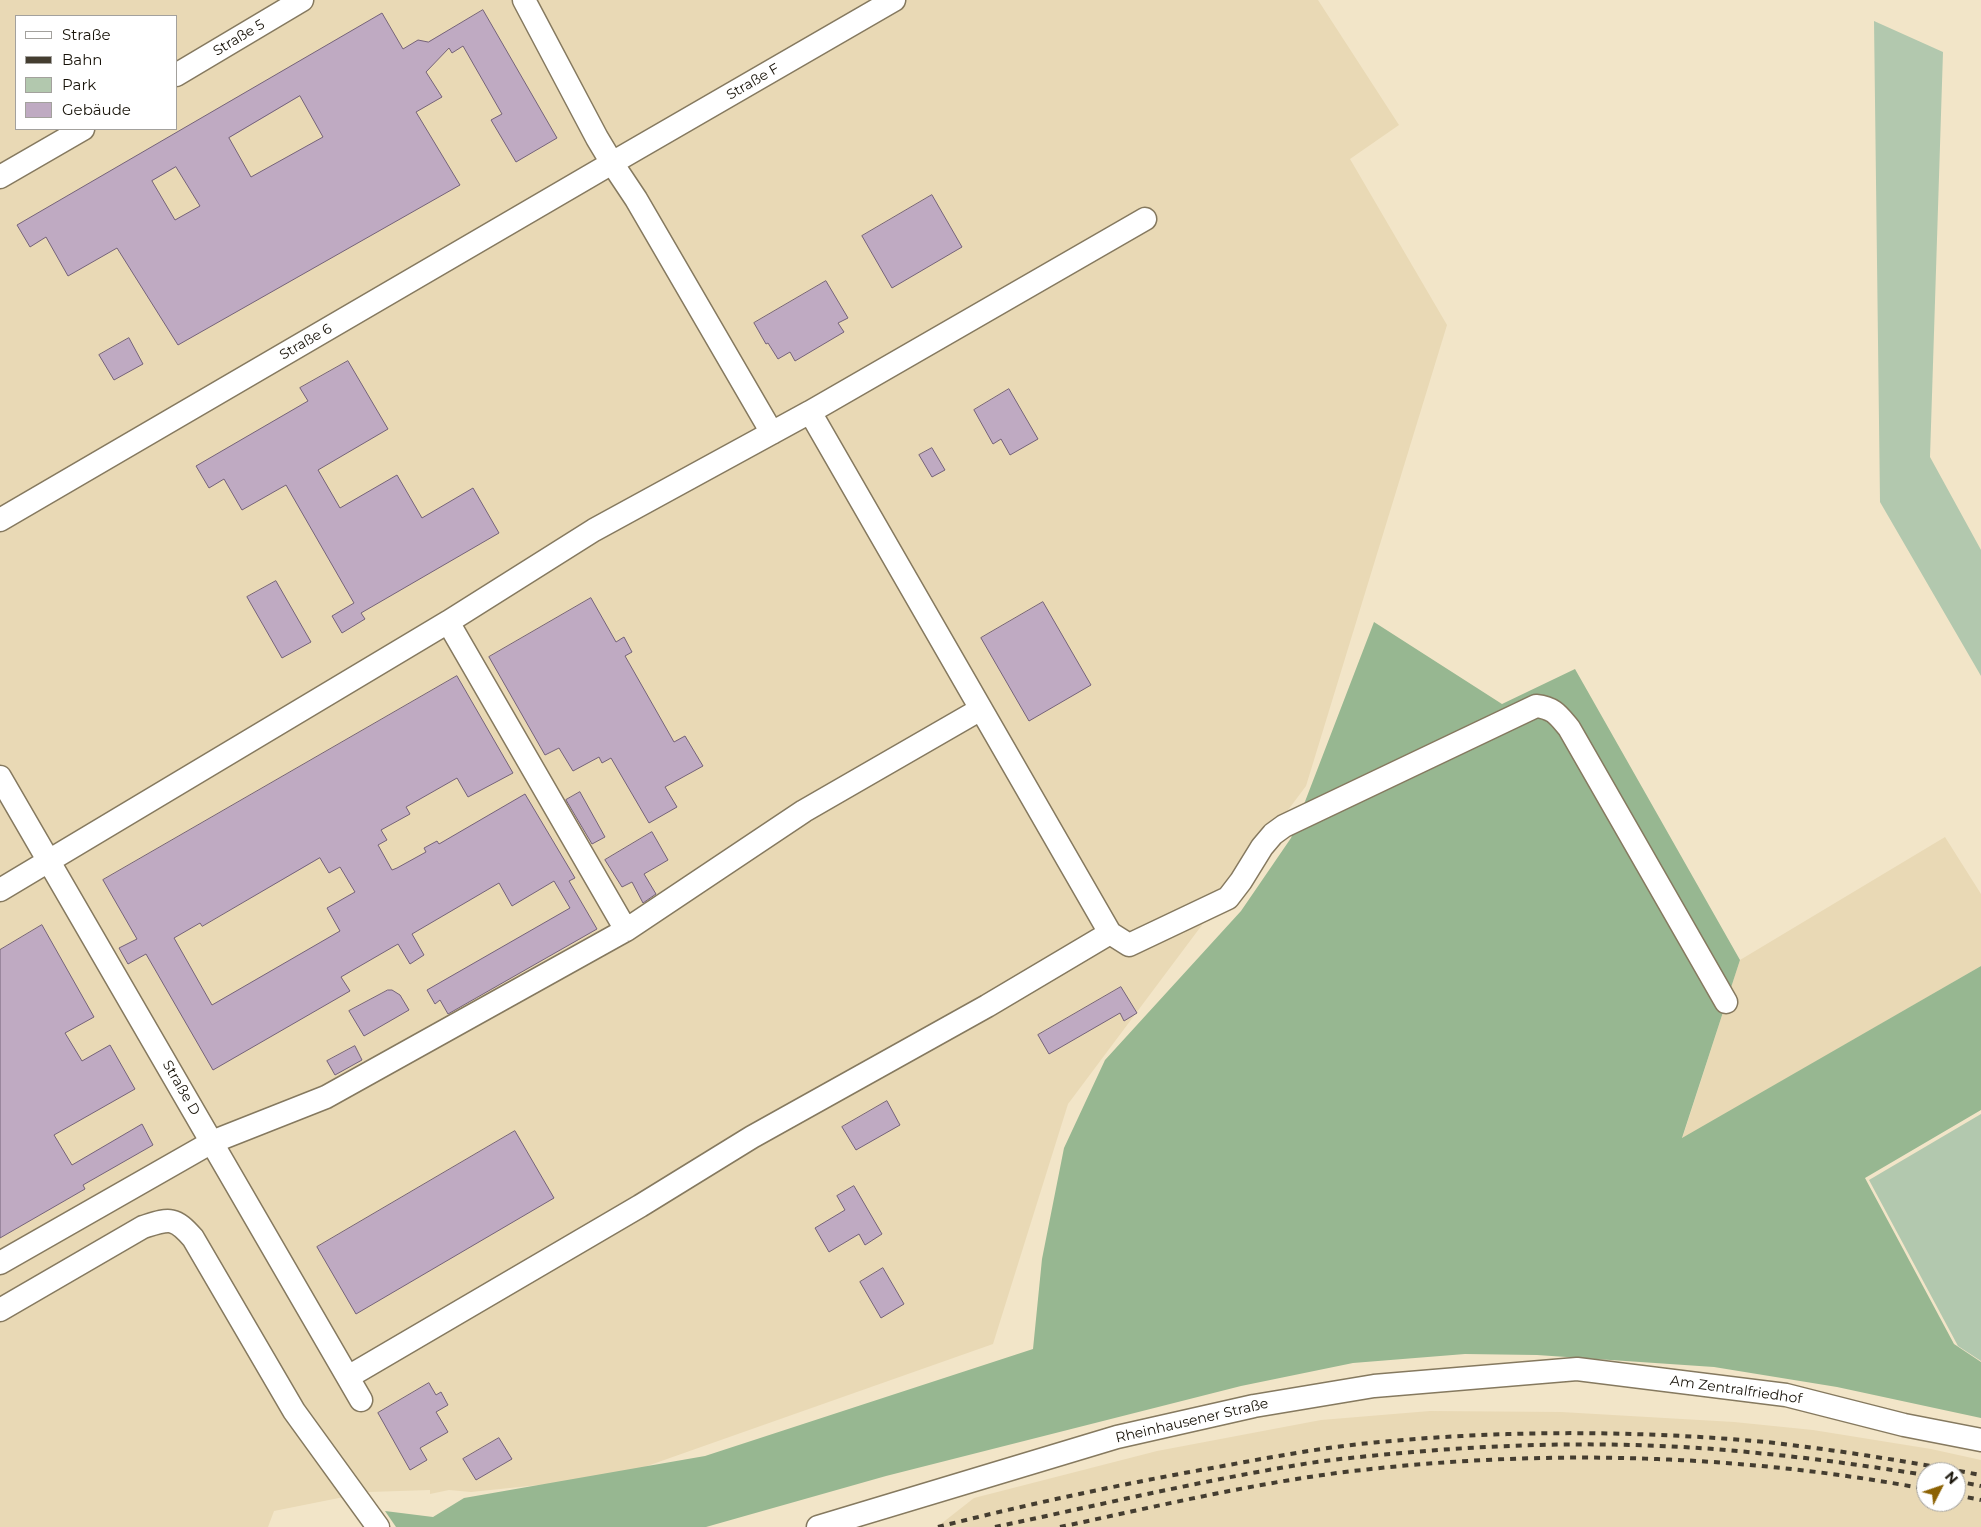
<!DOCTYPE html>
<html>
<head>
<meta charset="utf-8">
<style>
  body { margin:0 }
  #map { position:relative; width:1981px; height:1527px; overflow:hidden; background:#f2e5c8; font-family:Montserrat,sans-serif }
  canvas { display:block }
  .legend { position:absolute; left:15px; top:15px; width:162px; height:115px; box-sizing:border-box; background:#fff; border:1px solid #a3a19d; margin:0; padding:6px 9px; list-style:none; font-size:15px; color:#181309 }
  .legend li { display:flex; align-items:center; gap:10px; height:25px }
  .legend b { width:25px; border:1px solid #a3a19d }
  .north { position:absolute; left:1916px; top:1462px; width:50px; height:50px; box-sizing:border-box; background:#fff; border:1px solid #a3a19d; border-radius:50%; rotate:49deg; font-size:14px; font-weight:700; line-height:20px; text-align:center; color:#181309 }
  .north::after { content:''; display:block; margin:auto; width:18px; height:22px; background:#8c6204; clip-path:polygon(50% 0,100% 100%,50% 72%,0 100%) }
</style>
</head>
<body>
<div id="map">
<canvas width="1981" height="1527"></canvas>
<ul class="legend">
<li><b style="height:6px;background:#fff"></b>Straße</li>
<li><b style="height:6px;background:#443d30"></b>Bahn</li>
<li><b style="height:14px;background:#b2c8ae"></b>Park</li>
<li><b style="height:14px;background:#bfaac2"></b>Gebäude</li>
</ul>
<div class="north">N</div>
</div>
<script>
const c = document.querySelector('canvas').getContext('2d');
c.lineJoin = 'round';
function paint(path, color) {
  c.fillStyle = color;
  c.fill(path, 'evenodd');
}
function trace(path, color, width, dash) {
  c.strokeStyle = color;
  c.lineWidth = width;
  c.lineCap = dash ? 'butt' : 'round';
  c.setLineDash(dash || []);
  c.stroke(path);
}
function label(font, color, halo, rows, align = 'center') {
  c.font = font + ' Montserrat,sans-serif';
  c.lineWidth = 4.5;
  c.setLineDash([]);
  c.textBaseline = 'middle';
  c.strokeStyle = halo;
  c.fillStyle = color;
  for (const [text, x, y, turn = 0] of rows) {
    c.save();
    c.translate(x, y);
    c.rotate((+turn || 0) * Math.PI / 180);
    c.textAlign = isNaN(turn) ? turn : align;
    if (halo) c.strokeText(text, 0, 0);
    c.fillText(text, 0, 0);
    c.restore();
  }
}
const built = new Path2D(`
  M0,0H1318L1399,125L1350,159L1447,325L1306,786L1068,1104L993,1344L616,1477L471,1492L449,1490L430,1494V1490L369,1492L274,1511L268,1527H0ZM16,16H176V129H16Z
  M1945,837L1981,894V966L1682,1139L1740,960Z
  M1430,1411L1561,1412L1734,1422L1813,1430L1931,1449L1981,1460V1527H937L974,1498L1157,1451L1321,1420ZM1926,1472H1956V1502H1926Z`);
const green = new Path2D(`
  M1874,21L1943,52L1930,457L1981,550V676L1880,502Z
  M1981,1114V1361L1958,1346L1869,1180Z`);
const forest = new Path2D(`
  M1374,622L1502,704L1575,669L1740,960L1682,1138L1981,966V1110L1865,1178L1954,1344L1981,1362V1418L1837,1387L1714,1367L1537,1355L1465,1354L1353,1363L1241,1386L886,1476L706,1527H396L385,1511L433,1517L464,1498L705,1456L1033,1349L1042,1259L1064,1148L1105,1060L1241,911L1291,838Z`);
const building = new Path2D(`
  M483,10L557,138L516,162L491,120L502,114L463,46L452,53L449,48L426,72L442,97L416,112L460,185L178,345L117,248L68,276L46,237L30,247L17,225L382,13L403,49L418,40L428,42ZM300,96L323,137L251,177L229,138ZM176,167L200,206L175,220L152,181Z
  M932,195L962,247L892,288L862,236Z
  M826,281L848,318L838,323L844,332L795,361L790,352L778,359L768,343L766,344L754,323Z
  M129,338L143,364L114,380L99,355Z
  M348,361L388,429L318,470L340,508L397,475L422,518L473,488L499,533L361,613L365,619L342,633L332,616L354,603L286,485L242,510L224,479L209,488L196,466L308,401L300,388Z
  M1009,389L1038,439L1010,455L1001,439L993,444L974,410Z
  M932,448L945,470L932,477L919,455Z
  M276,581L311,642L282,658L247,597Z
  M591,598L616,642L624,637L632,652L625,656L674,742L685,736L703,766L665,787L677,807L649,823L611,758L602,763L599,757L573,771L559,748L545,755L489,657Z
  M1043,602L1091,685L1029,721L981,638Z
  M457,676L513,773L468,797L457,778L406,807L410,814L381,830L387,840L378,845L392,870L397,868L426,852L424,848L437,841L439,844L525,794L575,878L569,881L597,929L448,1014L440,1000L435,1004L427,990L570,908L554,881L512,906L499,883L412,934L424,955L410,964L398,944L341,977L350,991L213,1070L146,954L128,964L119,948L137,939L103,880ZM320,858L329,873L340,867L355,892L327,908L340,931L212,1005L174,938L200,923L202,926Z
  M580,792L605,837L592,844L566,800Z
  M652,832L668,860L644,874L656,894L643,903L632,882L622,887L605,860Z
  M42,925L94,1017L65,1033L82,1061L110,1045L135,1089L54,1135L72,1165L142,1124L153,1145L83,1185L85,1189L0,1238V950Z
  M1121,987L1137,1013L1124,1021L1120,1013L1049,1054L1038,1035Z
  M388,990H392L400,995L409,1010L364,1036L349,1011Z
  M355,1046L362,1060L335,1075L327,1061Z
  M887,1101L900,1125L856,1150L842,1127Z
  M515,1131L554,1198L356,1314L317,1247Z
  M854,1186L882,1234L865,1245L859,1234L829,1252L815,1228L845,1210L837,1196Z
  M883,1268L904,1304L881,1318L860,1282Z
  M429,1383L436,1395L441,1392L448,1405L436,1412L448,1432L420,1448L427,1460L410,1470L378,1413Z
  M499,1438L512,1459L476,1480L463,1459Z`);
const minor = new Path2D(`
  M524,0L597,138L612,163L894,0
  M176,75L302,0
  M0,177L83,129
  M810,412L1145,219
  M0,520L612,163L636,199L772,433
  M0,777L361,1400
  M0,890L448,622L594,530L810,412L1110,933
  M626,930L804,811L981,709
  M0,1263L212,1142L326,1097L626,930L448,622
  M0,1310L143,1227C169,1219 174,1216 193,1238L294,1411L378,1527
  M348,1377L640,1206L752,1137L987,1006L1110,933L1129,945L1228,898L1241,881L1262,847L1273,834L1284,826L1536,706C1554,708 1558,715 1569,728L1726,1002
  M818,1527L1117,1437L1254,1406L1374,1386L1577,1369L1786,1395L1904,1425L1981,1440`);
const rail = new Path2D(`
  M1956,1481L1981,1486
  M1956,1495L1981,1500
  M938,1527C1032,1503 1127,1483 1223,1466C1272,1457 1320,1448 1369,1443C1501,1430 1635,1430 1766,1442C1838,1450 1910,1462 1981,1475
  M995,1527C1099,1505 1204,1480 1310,1463C1344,1458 1379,1455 1413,1452C1530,1442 1650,1441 1767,1454C1820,1459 1873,1467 1926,1475
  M1060,1527C1163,1505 1266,1480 1371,1469C1555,1449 1744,1455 1926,1489`);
const streetNames = [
  ["Straße 5",239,38,-31],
  ["Straße F",753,82,-30],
  ["Straße 6",306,342,-30],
  ["Straße D",181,1088,60],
  ["Am Zentralfriedhof",1736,1390,8],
  ["Rheinhausener Straße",1192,1421,-13]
];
paint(built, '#e9d9b5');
paint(green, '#b2c8ae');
paint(forest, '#97b791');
paint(building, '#bfaac2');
trace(building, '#756379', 1);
trace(minor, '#85795f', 25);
trace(minor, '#fff', 22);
trace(rail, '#443d30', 4, [6, 6]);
label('14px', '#181309', '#fff', streetNames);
</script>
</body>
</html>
